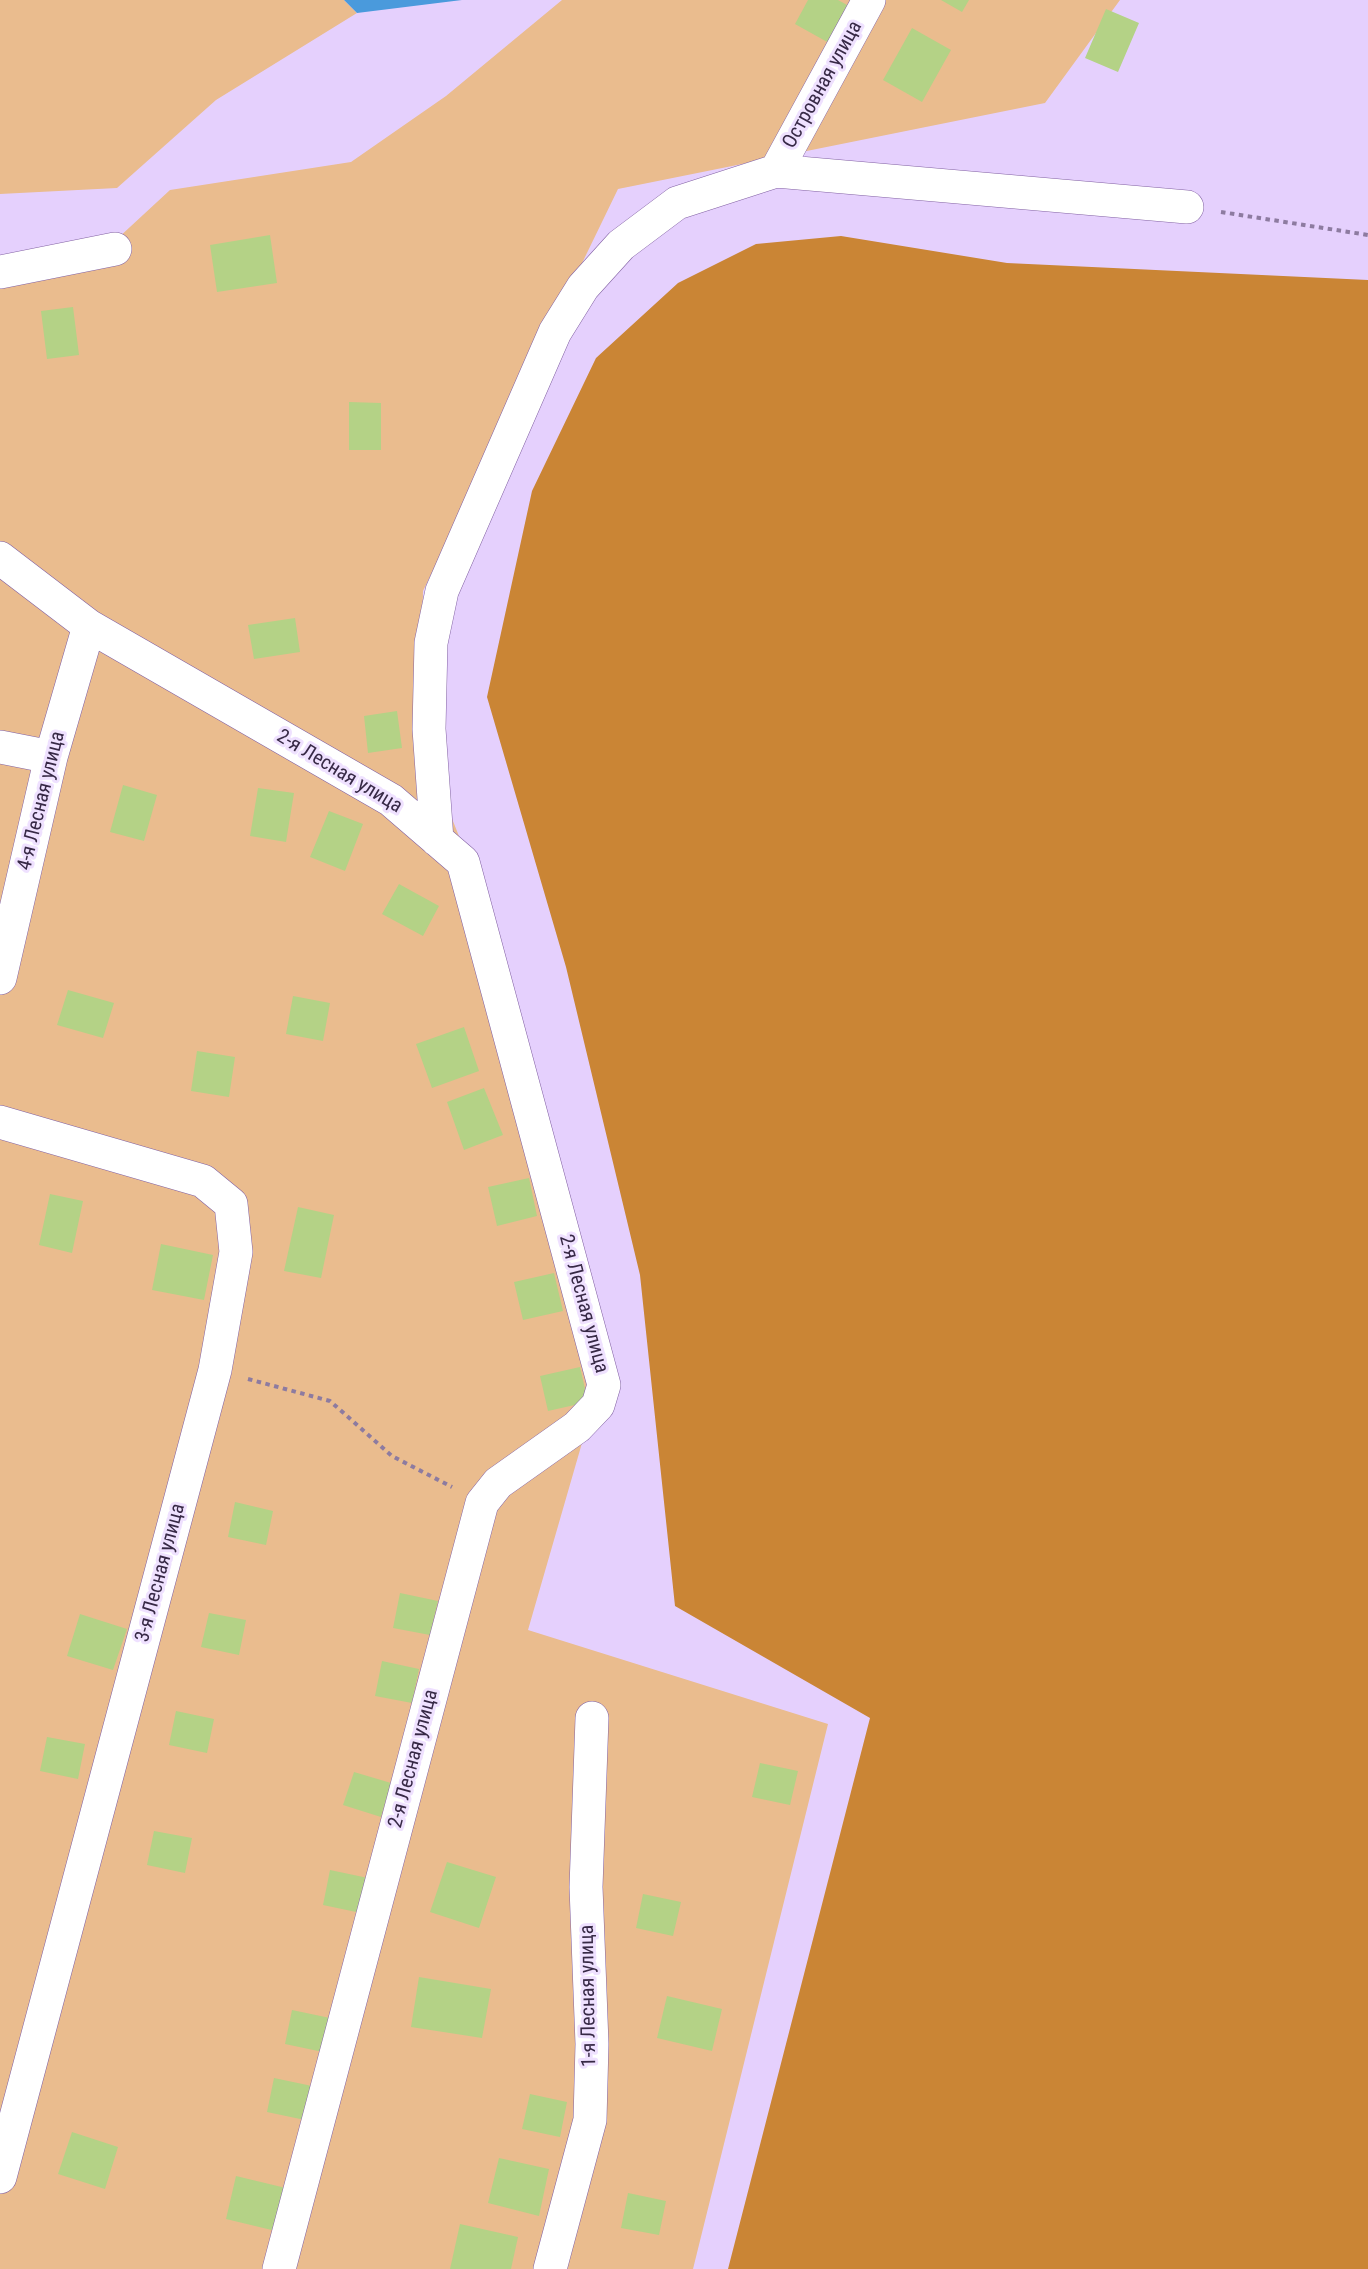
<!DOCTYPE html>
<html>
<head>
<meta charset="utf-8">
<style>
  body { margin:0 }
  canvas { display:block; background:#e5d0fd }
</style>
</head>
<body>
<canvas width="1368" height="2269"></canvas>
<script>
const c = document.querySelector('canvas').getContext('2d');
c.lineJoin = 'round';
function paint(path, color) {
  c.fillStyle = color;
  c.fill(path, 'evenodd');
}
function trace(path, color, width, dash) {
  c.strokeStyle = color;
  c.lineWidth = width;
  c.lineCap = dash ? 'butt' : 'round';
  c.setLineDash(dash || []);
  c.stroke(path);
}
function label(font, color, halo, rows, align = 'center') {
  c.font = font + ' "Roboto Condensed",sans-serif';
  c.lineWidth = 6;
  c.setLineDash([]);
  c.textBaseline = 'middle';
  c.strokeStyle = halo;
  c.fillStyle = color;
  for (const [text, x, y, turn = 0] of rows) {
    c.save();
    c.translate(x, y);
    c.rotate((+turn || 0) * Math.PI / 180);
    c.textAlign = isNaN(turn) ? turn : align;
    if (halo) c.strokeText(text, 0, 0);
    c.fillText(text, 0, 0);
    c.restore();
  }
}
const green = new Path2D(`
  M0,0H344L357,13L216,100L117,188L0,194Z
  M562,0H1120L1045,103L618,189L423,591L420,739L473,871L597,1391L528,1630L828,1724L693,2269H0V262L117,239L170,190L351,162L446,96Z`);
const forest = new Path2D(`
  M841,236L1007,263L1368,280V2269H728L870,1718L675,1606L640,1275L566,967L487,697L532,491L596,358L678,283L756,244Z`);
const water = new Path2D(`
  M344,0H462L357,13Z`);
const building = new Path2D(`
  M808,0H838L849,6L829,43L795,24Z
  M941,0H969L962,12Z
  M1106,9L1139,23L1118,72L1085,58Z
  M912,28L951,50L922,102L883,80Z
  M270,235L277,283L217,292L210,245Z
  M73,307L79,355L47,359L41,311Z
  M349,402L381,403V450H349Z
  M295,618L300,652L254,659L248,625Z
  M397,711L402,748L368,753L364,716Z
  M123,785L157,795L144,841L110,832Z
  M258,788L294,793L286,842L250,836Z
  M329,811L363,824L345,871L310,857Z
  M399,884L439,906L423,936L382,914Z
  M68,990L114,1003L103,1038L57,1025Z
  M293,996L330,1003L323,1041L286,1034Z
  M464,1027L479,1071L432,1088L416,1044Z
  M197,1051L235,1057L229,1097L191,1091Z
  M484,1088L503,1135L464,1150L447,1102Z
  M529,1178L537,1216L497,1226L488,1187Z
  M50,1194L83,1201L72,1253L39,1245Z
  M298,1207L334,1215L321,1278L284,1271Z
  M161,1244L213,1255L204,1300L152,1290Z
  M554,1273L563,1311L523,1320L514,1282Z
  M580,1367L588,1402L548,1411L540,1376Z
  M235,1502L273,1511L266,1545L228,1537Z
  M400,1593L438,1601L430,1635L393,1628Z
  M209,1613L246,1620L239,1655L201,1647Z
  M80,1614L127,1629L113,1670L67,1656Z
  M382,1661L419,1669L412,1703L375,1696Z
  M176,1711L214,1719L207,1753L169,1745Z
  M47,1737L85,1744L78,1779L40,1771Z
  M760,1763L798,1771L790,1805L752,1797Z
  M354,1772L391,1783L381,1817L343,1805Z
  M154,1831L192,1838L185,1873L147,1865Z
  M447,1862L496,1877L479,1928L430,1912Z
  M330,1870L368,1878L361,1913L323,1905Z
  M643,1894L681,1902L673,1936L636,1928Z
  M419,1977L491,1989L482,2038L411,2027Z
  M667,1996L722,2009L712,2051L657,2038Z
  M292,2010L330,2018L323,2052L285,2044Z
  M274,2078L312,2086L305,2120L267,2112Z
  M530,2094L567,2102L560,2137L522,2129Z
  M72,2132L118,2147L105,2189L58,2174Z
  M499,2158L549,2169L539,2216L488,2203Z
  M236,2176L290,2189L280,2232L226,2219Z
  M628,2193L666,2201L659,2235L621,2228Z
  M460,2224L518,2237L511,2269H450Z`);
const path = new Path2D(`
  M1221,212L1368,235
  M248,1379L330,1401L392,1456L452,1487`);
const minor = new Path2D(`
  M776,171L869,0
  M0,272L115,249
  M0,558L89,626L391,800L463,862L604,1385L598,1405L577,1427L498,1483L482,1503L279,2269
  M0,747L51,757
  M437,840L429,729L431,643L442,591L555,332L583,287L621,245L677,203L776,171L1187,207
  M0,978L51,757L89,626
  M0,1122L203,1181L231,1204L236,1252L215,1370L0,2177
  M550,2269L590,2120L592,2044L586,1887L592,1718`);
const streetNames = [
  ["Островная улица",823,85,-61],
  ["2-я Лесная улица",339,772,31],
  ["4-я Лесная улица",42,801,-76],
  ["2-я Лесная улица",583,1304,75],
  ["3-я Лесная улица",161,1573,-75],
  ["2-я Лесная улица",414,1759,-75],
  ["1-я Лесная улица",589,1996,-91]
];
paint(green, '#eabc8e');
paint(forest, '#ca8535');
paint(water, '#4a9adc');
paint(building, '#b4d286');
trace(minor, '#8261a3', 34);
trace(path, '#8d7ba0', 4, [4.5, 4.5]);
trace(minor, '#fff', 33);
label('20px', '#372946', '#efe1ff', streetNames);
</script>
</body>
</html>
